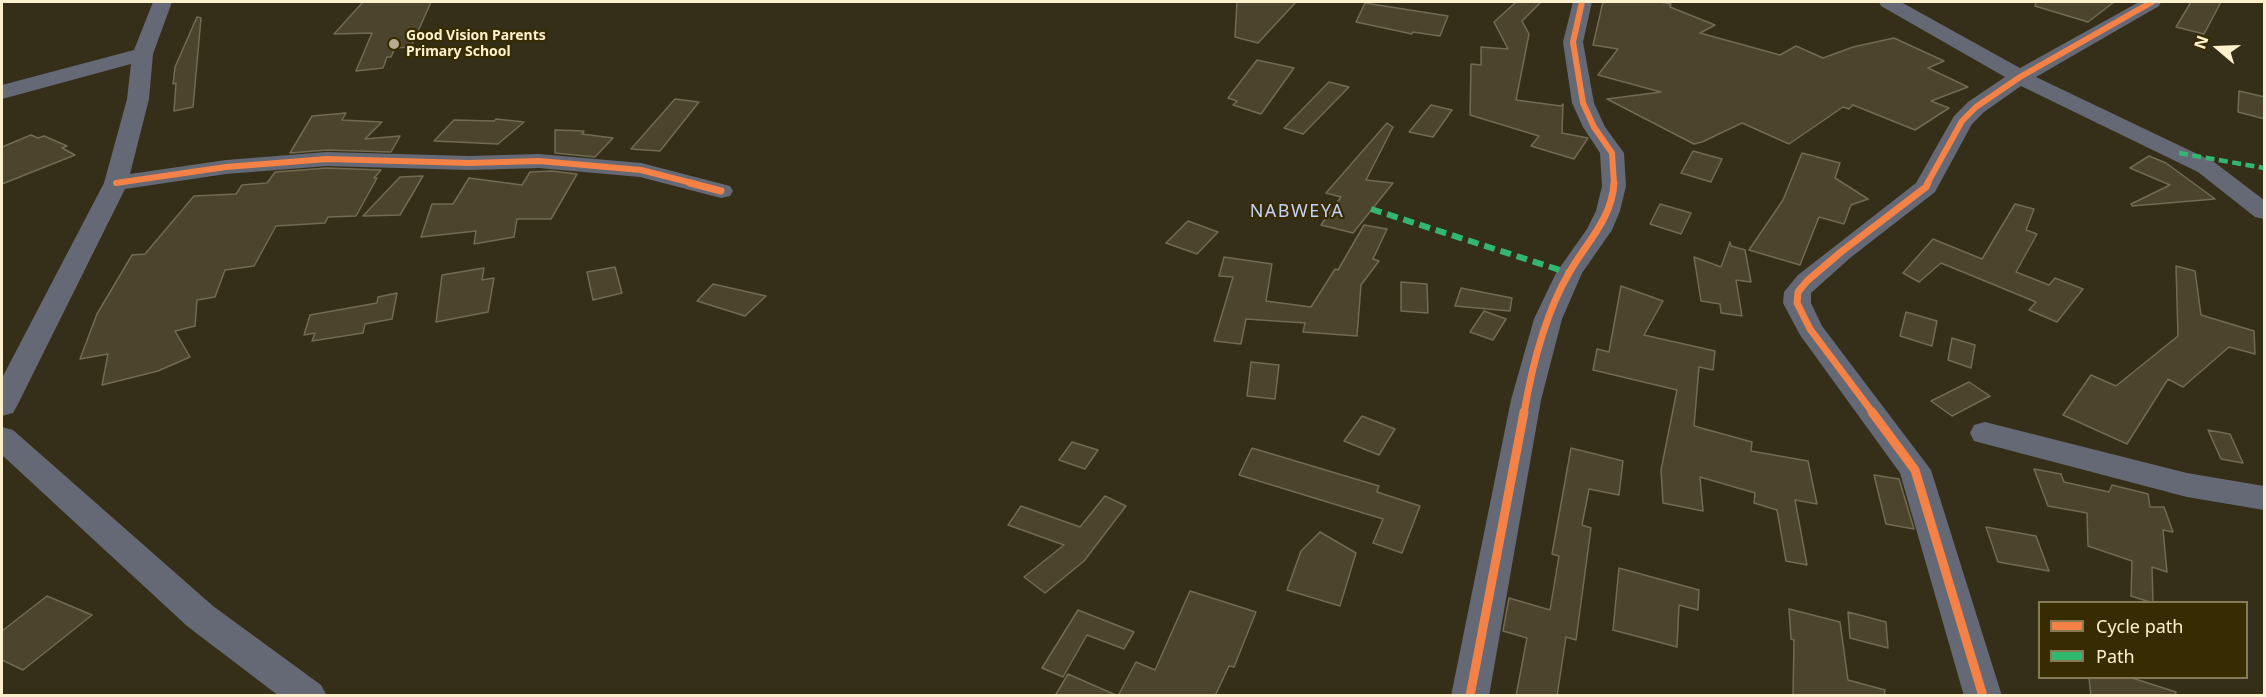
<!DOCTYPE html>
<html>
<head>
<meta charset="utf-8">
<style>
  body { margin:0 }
  #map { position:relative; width:2266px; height:697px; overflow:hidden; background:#352f19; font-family:"Noto Sans",sans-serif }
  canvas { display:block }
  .frame { position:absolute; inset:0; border:3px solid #fdf1cd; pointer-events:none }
  .legend { position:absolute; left:2038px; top:601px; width:210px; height:78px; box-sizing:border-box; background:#372b02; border:2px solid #867a53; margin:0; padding:8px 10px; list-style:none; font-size:18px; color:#fdf1cd }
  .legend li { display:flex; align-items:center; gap:12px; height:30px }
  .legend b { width:30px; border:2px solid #867a53 }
  .north { position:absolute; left:2188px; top:18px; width:60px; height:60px; -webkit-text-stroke:4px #372b02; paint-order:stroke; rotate:289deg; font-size:16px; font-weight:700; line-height:24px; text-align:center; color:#fdf1cd }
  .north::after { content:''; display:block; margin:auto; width:21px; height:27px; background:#fdf1cd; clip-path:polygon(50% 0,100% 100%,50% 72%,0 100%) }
</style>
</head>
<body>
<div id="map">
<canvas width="2266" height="697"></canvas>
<div class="frame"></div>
<ul class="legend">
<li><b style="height:8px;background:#f48246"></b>Cycle path</li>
<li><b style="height:8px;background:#33b770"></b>Path</li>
</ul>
<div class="north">N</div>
</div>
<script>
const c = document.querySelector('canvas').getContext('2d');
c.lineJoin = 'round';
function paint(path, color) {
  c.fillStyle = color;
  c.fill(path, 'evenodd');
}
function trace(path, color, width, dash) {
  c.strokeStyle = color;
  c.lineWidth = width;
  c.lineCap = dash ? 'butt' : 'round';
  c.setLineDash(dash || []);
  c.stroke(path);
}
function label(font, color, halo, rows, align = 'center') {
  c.font = font + ' "Noto Sans",sans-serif';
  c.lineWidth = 4.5;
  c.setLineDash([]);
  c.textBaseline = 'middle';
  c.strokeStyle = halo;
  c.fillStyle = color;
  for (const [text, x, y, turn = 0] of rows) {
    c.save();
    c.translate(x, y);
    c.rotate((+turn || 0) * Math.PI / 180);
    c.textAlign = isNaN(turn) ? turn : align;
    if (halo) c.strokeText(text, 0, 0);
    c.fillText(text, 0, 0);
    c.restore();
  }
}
const building = new Path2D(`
  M363,2H431L411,47L395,48L391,57H387L383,68L356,71L372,33L334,34Z
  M1237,2H1296L1258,43L1235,37Z
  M1516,2H1541L1522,21L1529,34L1516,100L1561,106L1563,104L1562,133L1588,138L1574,159L1531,146L1539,136L1470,115L1471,64L1481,65V47L1508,49L1494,22Z
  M1603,2H1660L1671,4L1670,7L1715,25L1700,33L1780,55L1796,46L1823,58L1853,47L1894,38L1944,61L1928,68L1968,87L1931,101L1949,108L1915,130L1853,105L1849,109L1843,107L1789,144L1742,123L1702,142L1694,144L1607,99L1661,92L1598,75L1618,49L1593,45Z
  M2036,2H2114L2088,22L2035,6Z
  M2191,2H2221L2204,34L2176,27Z
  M1365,3L1448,16L1440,36L1413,32L1412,34L1356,22Z
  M197,17L201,18L193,107L174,111L176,83L173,84L175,67Z
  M1257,60L1294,68L1261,114L1233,105L1237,101L1228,98Z
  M1329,82L1349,87L1303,134L1284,128Z
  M2239,91L2265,97V119L2238,112Z
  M675,99L699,102L660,151L631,149Z
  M1431,105L1452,110L1433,137L1409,132Z
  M346,113L342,120L382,122L365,139L400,136L391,152L327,150L290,153L312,116Z
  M496,119L524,122L498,144L434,141L454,120L494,121Z
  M1387,123L1393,127L1366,180L1393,183L1353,233L1321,225L1341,197L1326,193Z
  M555,130L584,131L582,134L613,138L595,157L555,153Z
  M31,135L38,138L44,136L67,146L62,148L75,155L2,184V147Z
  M1693,151L1722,159L1711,182L1681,173Z
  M1802,153L1840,163L1835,178L1868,199L1851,205L1844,224L1819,217L1800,265L1749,250L1783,200Z
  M2149,156L2166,163L2215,199L2132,206L2131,204L2170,185L2130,168Z
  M327,168L381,170L374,178H377L356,216L328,217L325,223L276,226L254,266L225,270L215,297L197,300L195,326L175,331L190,357L158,371L102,385L108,354L80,359L97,314L132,255L145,254L194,196L236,194L242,185L267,183L275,172Z
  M552,171L577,174L551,219H517L514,237L474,244L476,231L421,237L432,204H453L469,178L522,185L530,172Z
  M423,176L400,215L363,216L400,177Z
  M1660,204L1691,213L1681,234L1650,224Z
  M2015,204L2034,209L2026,230L2037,234L2016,272L2049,285L2055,278L2083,289L2057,322L2029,310L2036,302L1941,263L1919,282L1903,273L1933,239L1982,259Z
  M1188,221L1218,232L1197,254L1166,243Z
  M1364,225L1387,229L1373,259L1379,261L1361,285L1357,336L1303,332L1305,323L1246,319L1241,344L1214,341L1233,277L1219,276L1224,257L1272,264L1266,301L1311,307L1335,269L1338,270Z
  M1730,242L1731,246L1745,250L1751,282L1736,280L1742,316L1721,313L1720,304L1701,301L1694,257L1721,267Z
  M2176,266L2195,271L2201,315L2254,331L2255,354L2229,347L2183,387L2168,379L2127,444L2063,415L2091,375L2116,386L2178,336Z
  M615,267L622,293L593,300L587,272Z
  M484,268L482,280L494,278L488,312L436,322L442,275Z
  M1401,282L1427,284L1428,313L1401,311Z
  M713,284L766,296L745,316L697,301Z
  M1621,286L1663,301L1644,335L1715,351L1713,370L1699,367L1694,426L1752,442L1751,451L1808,461L1817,504L1795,500L1807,565L1786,561L1777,510L1754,503L1755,493L1700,477L1703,511L1663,503L1661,470L1677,390L1593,370L1597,349L1609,352Z
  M1461,288L1512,298L1510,311L1455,306Z
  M397,293L392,319L365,324L363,333L312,341L315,333L304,335L310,315L377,303L378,297Z
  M1484,311L1506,319L1493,340L1470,332Z
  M1906,312L1937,321L1932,346L1900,336Z
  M1952,338L1975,345L1971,368L1948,360Z
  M1251,362L1279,365L1275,399L1247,396Z
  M1969,382L1990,396L1952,416L1931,401Z
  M1362,416L1395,429L1379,455L1344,441Z
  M2208,430L2230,434L2243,463L2221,459Z
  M1072,442L1098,450L1085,469L1059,460Z
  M1252,448L1379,486L1377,492L1420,506L1402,553L1373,543L1383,519L1239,475Z
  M1571,448L1623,461L1619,495L1589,489L1582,525L1591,528L1576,640L1566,637L1557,696H1516L1527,638L1503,631L1509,598L1550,610L1559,556L1552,554Z
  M2034,469L2061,474L2064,482L2109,492L2112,485L2148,494L2150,507H2164L2173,532L2163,530L2167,572L2152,567L2153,603L2131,596L2132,561L2088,546L2087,513L2048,506Z
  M1874,475L1899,479L1914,529L1886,524Z
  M1105,496L1126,506L1084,561L1045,593L1024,577L1064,545L1008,525L1021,506L1080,527Z
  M1986,527L2036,536L2049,571L1998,562Z
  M1320,532L1356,553L1340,606L1287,590L1301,551Z
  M1619,568L1699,590L1698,610L1679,605L1677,647L1613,630Z
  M1190,591L1256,612L1234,667L1229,666L1215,696H1118L1136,662L1155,670Z
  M47,596L92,615L23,670L2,660V631Z
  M1789,609L1840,622L1848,680L1885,690L1884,696H1793L1794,640L1791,639Z
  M1078,610L1134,632L1124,649L1087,635L1063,677L1042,668Z
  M1848,612L1886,622L1888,648L1850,638Z
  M1068,674L1118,696H1055Z
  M2089,678H2132L2176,692L2175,696H2091Z`);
const minor = new Path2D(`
  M153,2H172L153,54L149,99L130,174L226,160L327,152L469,156L539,154L641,163L730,186L733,191L730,196L721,198L640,177L539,168L469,170L327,166L226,174L125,189L17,406L13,413L2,416V378L104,183L127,99L131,64L2,99V85L134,50Z
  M1573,2H1592L1583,42L1594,103L1605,127L1624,153L1626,186L1620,211L1612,230L1582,273L1562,319L1541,400L1489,696H1451L1511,400L1534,319L1556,273L1587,229L1596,211L1602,186L1600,153L1583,127L1572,103L1563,42Z
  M1879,2H1901L2020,68L2139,2H2161L2159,6L2036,77L2214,162L2264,200V219L2255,217L2198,172L2021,86L1984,112L1972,124L1935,192L1850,258L1811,293V303L1822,326L1931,470L2002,696H1964L1900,473L1800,335L1783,303L1784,292L1798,275L1916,183L1954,116L1968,102L2005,77L1881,6Z
  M1985,422L2187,473L2264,486V510L2187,497L1974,441L1970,433L1974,425Z
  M2,427L13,430L213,606L321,685L327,696H279L187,626L2,455Z`);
const quietFar1 = new Path2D(`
  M2179,153L2264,168`);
const quiet = new Path2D(`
  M1371,209L1569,273`);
const cyclewayFar2 = new Path2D(`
  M1582,2L1573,42L1583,103L1594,127L1612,153L1614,184
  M116,183L226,167L327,159L469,163L539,161L641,170L696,184
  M1927,184L1962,121L1976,107L2020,77L2152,2`);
const cyclewayFar1 = new Path2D(`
  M690,183L721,191
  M1524,413C1532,366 1545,314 1569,273C1586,243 1612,219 1614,183
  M1873,413L1810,329L1797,303L1798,292L1807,281L1841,252L1926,187L1928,183`);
const cycleway = new Path2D(`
  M1872,412L1915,470L1983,696
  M1470,696L1524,412`);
const markers = [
  [394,44,6,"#b7ad8e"]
];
const farPoinames = [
  ["Good Vision Parents",406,36],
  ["Primary School",406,52]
];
const quarterNames = [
  ["NABWEYA",1297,212]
];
paint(building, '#4c442c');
trace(building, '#726b53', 1.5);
paint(minor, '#656875');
trace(quietFar1, '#33b770', 4.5, [9, 4.5]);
trace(quiet, '#33b770', 6, [11, 6]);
trace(cyclewayFar2, '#f48246', 6);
trace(cyclewayFar1, '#f48246', 7);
trace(cycleway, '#f48246', 9);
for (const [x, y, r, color] of markers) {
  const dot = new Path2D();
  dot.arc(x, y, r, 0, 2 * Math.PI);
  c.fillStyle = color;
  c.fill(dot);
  trace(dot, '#372b02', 2);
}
label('bold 14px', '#fdf1cd', '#372b02', farPoinames, 'left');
c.letterSpacing = '1.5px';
label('18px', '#c5d1fb', '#372b02', quarterNames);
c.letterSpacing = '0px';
</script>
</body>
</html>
